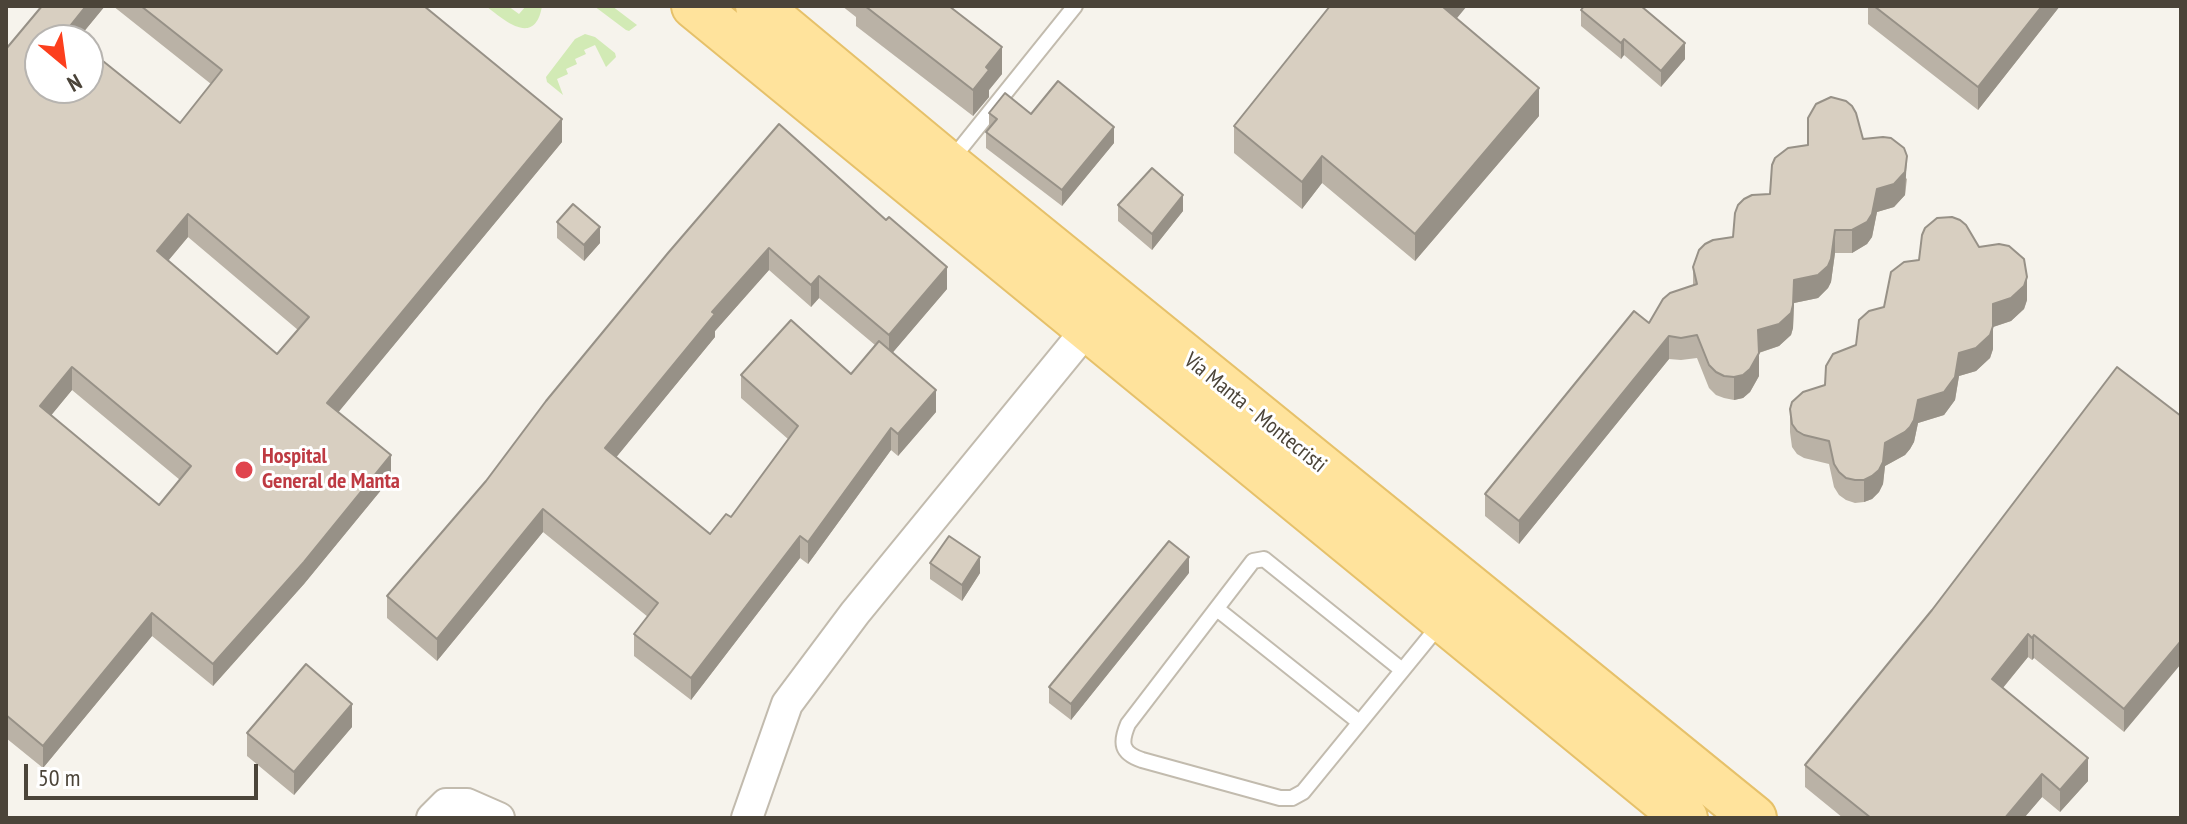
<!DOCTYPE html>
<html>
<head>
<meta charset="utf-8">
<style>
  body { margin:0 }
  #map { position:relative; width:2187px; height:824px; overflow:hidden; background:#f6f3ec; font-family:"PT Sans Narrow",sans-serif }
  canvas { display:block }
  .frame { position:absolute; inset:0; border:8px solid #4b4439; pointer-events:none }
  .north { position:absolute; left:24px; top:24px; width:80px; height:80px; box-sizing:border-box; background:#fff; border:2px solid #b7b4b0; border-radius:50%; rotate:151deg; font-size:22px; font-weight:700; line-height:32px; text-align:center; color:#4b4439 }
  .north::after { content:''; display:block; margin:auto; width:28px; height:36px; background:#fc3f1d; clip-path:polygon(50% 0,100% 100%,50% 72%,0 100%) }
  .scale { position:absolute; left:24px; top:764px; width:234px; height:36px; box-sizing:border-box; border:4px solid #4b4439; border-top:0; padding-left:10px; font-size:24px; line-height:28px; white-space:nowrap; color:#4b4439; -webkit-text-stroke:6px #fff; paint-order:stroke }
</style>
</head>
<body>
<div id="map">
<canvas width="2187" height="824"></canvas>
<div class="frame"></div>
<div class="north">N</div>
<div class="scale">50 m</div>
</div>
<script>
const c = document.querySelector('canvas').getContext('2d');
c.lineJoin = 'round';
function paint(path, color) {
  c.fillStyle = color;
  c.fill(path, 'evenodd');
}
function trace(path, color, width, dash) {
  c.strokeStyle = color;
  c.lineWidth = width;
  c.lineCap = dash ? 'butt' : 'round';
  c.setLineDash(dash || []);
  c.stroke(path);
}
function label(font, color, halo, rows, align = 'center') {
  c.font = font + ' "PT Sans Narrow",sans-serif';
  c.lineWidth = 6;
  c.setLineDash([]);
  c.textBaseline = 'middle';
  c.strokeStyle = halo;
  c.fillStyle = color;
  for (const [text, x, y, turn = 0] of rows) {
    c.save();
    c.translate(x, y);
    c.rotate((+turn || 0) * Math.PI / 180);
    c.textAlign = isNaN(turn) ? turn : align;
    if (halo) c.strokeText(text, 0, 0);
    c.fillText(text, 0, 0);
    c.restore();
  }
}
const green = new Path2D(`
  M486,6H508L519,14L526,6H542C535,48 504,20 486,6Z
  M594,6H612L637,25L629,31L626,30Z
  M585,34L595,37L615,53L616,57L606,67L595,45L584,50L586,54L575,59L577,64L566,69L568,74L557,79L563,95L547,82L546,77L575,39Z`);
const service = new Path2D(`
  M952,159L1075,6
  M1217,609L1359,722
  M1402,670L1264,559L1253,561L1128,724C1120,743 1121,753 1142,760L1280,798H1292L1303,792L1441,623`);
const minor = new Path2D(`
  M432,818L446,804H467L499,818
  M747,818L787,704L855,613L1088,328L1101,316`);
const primary = new Path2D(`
  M694,6L1685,818
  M758,6L948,164L1754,818`);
const wall = new Path2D(`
  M42,6H105L77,40L180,123L211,84L113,6H424L562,142L338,412L391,478L304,584L213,686L152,636L43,768L6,738V49ZM188,237L298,330L277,354L168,261ZM72,390L180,480L159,505L51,415Z
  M842,6H949L1002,74L989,90V97L973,116L856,26V17Z
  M1868,6H2060L1978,110L1868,24Z
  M1581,10L1685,59L1661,87L1624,55L1621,59L1581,26Z
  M1457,19L1539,116L1415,261L1322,183L1302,209L1234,153V126Z
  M989,113L1031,114L1114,143L1062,206L986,148V132L989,128Z
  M779,124L947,289L892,353L936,412L898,456L891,450L808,564L800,558L691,700L634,656V634L648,617L543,532L437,661L387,618V596L486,481ZM769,270L811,307L819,298L875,345L851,374L741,375V398L788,439L731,517L710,534L616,457L715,337V331Z
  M1863,139L1907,179L1905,195L1894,207L1877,212L1872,237L1867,244L1852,253H1835L1831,282L1828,288L1818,298L1794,303L1793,328L1791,335L1779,346L1759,353V376L1750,392L1743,398L1734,400L1724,398L1716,395L1709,388L1697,358L1681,360L1669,359L1519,544L1485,516V494L1649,323L1693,285V267L1733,237L1770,194Z
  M1118,205L1183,211L1152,250L1118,221Z
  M557,222L600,243L584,261L557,238Z
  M1979,247L2027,300L2024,309L2011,321L1993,327V349L1990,358L1976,371L1959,376L1955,400L1944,415L1918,423L1914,442L1910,449L1905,455L1885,466L1883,484L1879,492L1872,499L1864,502L1855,503L1846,500L1839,495L1834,487L1829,464L1804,458L1797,454L1792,447L1790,432V409L1825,385L1884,307Z
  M2181,416L2124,732L2034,658L2032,660L2028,657L2003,688L2088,781L2060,812L2042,797L2024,818H1843L1805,787V765Z
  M930,563L980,573L962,601L930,579Z
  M1189,573L1071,720L1049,703V687Z
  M352,727L294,795L247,756V733Z`);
const shadedWall = new Path2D(`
  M86,6H105L77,40L66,31Z
  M1444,6H1467L1443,35V7Z
  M2042,6H2060L1978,110V87Z
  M1624,39V55L1621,59V43Z
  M1685,43V59L1661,87V71Z
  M1002,47V74L989,90V97L973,116V90L986,67Z
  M1539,88V116L1415,261V234Z
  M562,119V142L327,426V403Z
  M1114,127V143L1062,206V190Z
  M1322,156V183L1302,209V182Z
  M1907,156L1905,195L1894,207L1877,212L1872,237L1867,244L1852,253V230L1877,189Z
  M1183,195V211L1152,250V234Z
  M188,214V237L157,274V251Z
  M600,227V243L584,261V245Z
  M1835,230V253L1831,282L1828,288L1818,298L1794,303L1793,328L1791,335L1779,346L1758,353V330L1794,280Z
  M769,248V270L715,331V337L605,471V448L712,312Z
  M947,267V289L889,357V335Z
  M819,276V298L811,307V285Z
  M2027,277V300L2024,309L2011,321L1993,327V349L1990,358L1976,371L1959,376L1955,400L1944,415L1918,423L1914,442L1910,449L1905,455L1885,466L1883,484L1879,492L1872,499L1864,502V480L1885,443L1918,400L1959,353L1993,304Z
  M1669,336V359L1519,544V521Z
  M1759,353V376L1750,392L1743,398L1734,400V377Z
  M72,367V390L40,429V406Z
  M936,390V412L898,456V434Z
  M891,428V450L808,564V542Z
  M391,455V478L304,584L213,686V664Z
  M543,509V532L437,661V639Z
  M800,536V558L691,700V678Z
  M980,557V573L962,601V585Z
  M1189,557V573L1071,720V704Z
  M152,613V636L43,768V746Z
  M2028,634V657L1992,701V679Z
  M2034,635V658L2032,660V638Z
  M2181,641V664L2124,732V709Z
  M352,704V727L294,795V772Z
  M2088,758V781L2060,812V790Z
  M2042,774V797L2024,818H2005Z
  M8,794V810L6,813V797Z`);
const building = new Path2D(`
  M42,6H86L66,31L76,40H40V88H88V49L180,123L222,70L141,6H424L562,119L327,403L391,455L304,562L213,664L152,613L43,746L6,715V49ZM188,214L309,317L277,354L157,251ZM72,367L191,466L159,505L40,406Z
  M865,6H949L1002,47L986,67L989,70L973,90Z
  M1330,6H1444L1443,7L1539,88L1415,234L1322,156L1302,182L1234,126Z
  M1584,6H1641L1685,43L1661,71L1624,39L1621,43L1581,10Z
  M1874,6H2042L1978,87Z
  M1058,81L1114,127L1062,190L986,132L997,119L989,113L1005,93L1031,114Z
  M1831,97L1846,101L1852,106L1856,113L1863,139L1883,137L1891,138L1904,148L1907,156L1905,172L1894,184L1877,189L1872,214L1867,222L1852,230H1835L1831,259L1828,266L1818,275L1794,280L1793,305L1791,313L1779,324L1758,330L1759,353L1750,369L1743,375L1734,377L1724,376L1716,372L1709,365L1697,335L1681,338L1669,336L1519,521L1485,494L1634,311L1649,323L1663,299L1670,293L1697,284L1693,267L1699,250L1705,244L1713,240L1733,237L1735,213L1738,205L1744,199L1752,195L1770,194L1772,165L1775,158L1788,148L1808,145V118L1816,104Z
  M779,124L886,220L889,217L947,267L889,335L819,276L811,285L769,248L712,312L715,314L605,448L710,534L726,514L731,517L798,426L741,375L791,320L851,374L879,341L936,390L898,434L891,428L808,542L800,536L691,678L634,634L658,603L543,509L437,639L387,596L486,481L546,401L668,253Z
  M1152,168L1183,195L1152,234L1118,205Z
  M573,204L600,227L584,245L557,222Z
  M1952,217L1960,220L1966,225L1979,247L1999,244L2009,246L2024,259L2027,277L2024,286L2011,298L1993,304V326L1990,335L1976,348L1959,353L1955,377L1944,392L1918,400L1914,420L1910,427L1905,432L1885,443L1883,462L1879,470L1872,476L1864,480H1855L1846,478L1839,472L1834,464L1829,441L1804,435L1797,431L1792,424L1790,409L1792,402L1803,392L1825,385L1826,366L1833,354L1856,345L1859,320L1869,311L1884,307L1891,272L1904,262L1919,260L1922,235L1925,228L1937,218Z
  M2117,367L2181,416V641L2124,709L2034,635L2032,638L2028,634L1992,679L2088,758L2060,790L2042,774L2005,818H1871L1805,765L1932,610Z
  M949,536L980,557L962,585L930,563Z
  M1169,541L1189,557L1071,704L1049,687Z
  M306,664L352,704L294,772L247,733Z`);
const markers = [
  [244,470,10,"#e0444e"]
];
const streetNames = [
  ["Vía Manta - Montecristi",1255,413,39]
];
const healthNames = [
  ["Hospital",262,457],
  ["General de Manta",262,482]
];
paint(green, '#d2eab5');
trace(service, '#c2bbae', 18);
trace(minor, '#c2bbae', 34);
trace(primary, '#e6c16a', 48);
trace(service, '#fff', 14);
trace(minor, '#fff', 30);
trace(primary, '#ffe39c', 44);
paint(wall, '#bab2a6');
paint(shadedWall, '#979187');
paint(building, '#d8cfc1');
trace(building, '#979187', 2);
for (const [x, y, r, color] of markers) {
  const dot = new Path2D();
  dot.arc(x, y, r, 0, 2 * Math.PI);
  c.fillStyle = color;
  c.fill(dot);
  trace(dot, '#fff', 3);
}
label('22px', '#4b4439', '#fff', streetNames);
label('bold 22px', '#be3a42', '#fff', healthNames, 'left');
</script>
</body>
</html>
